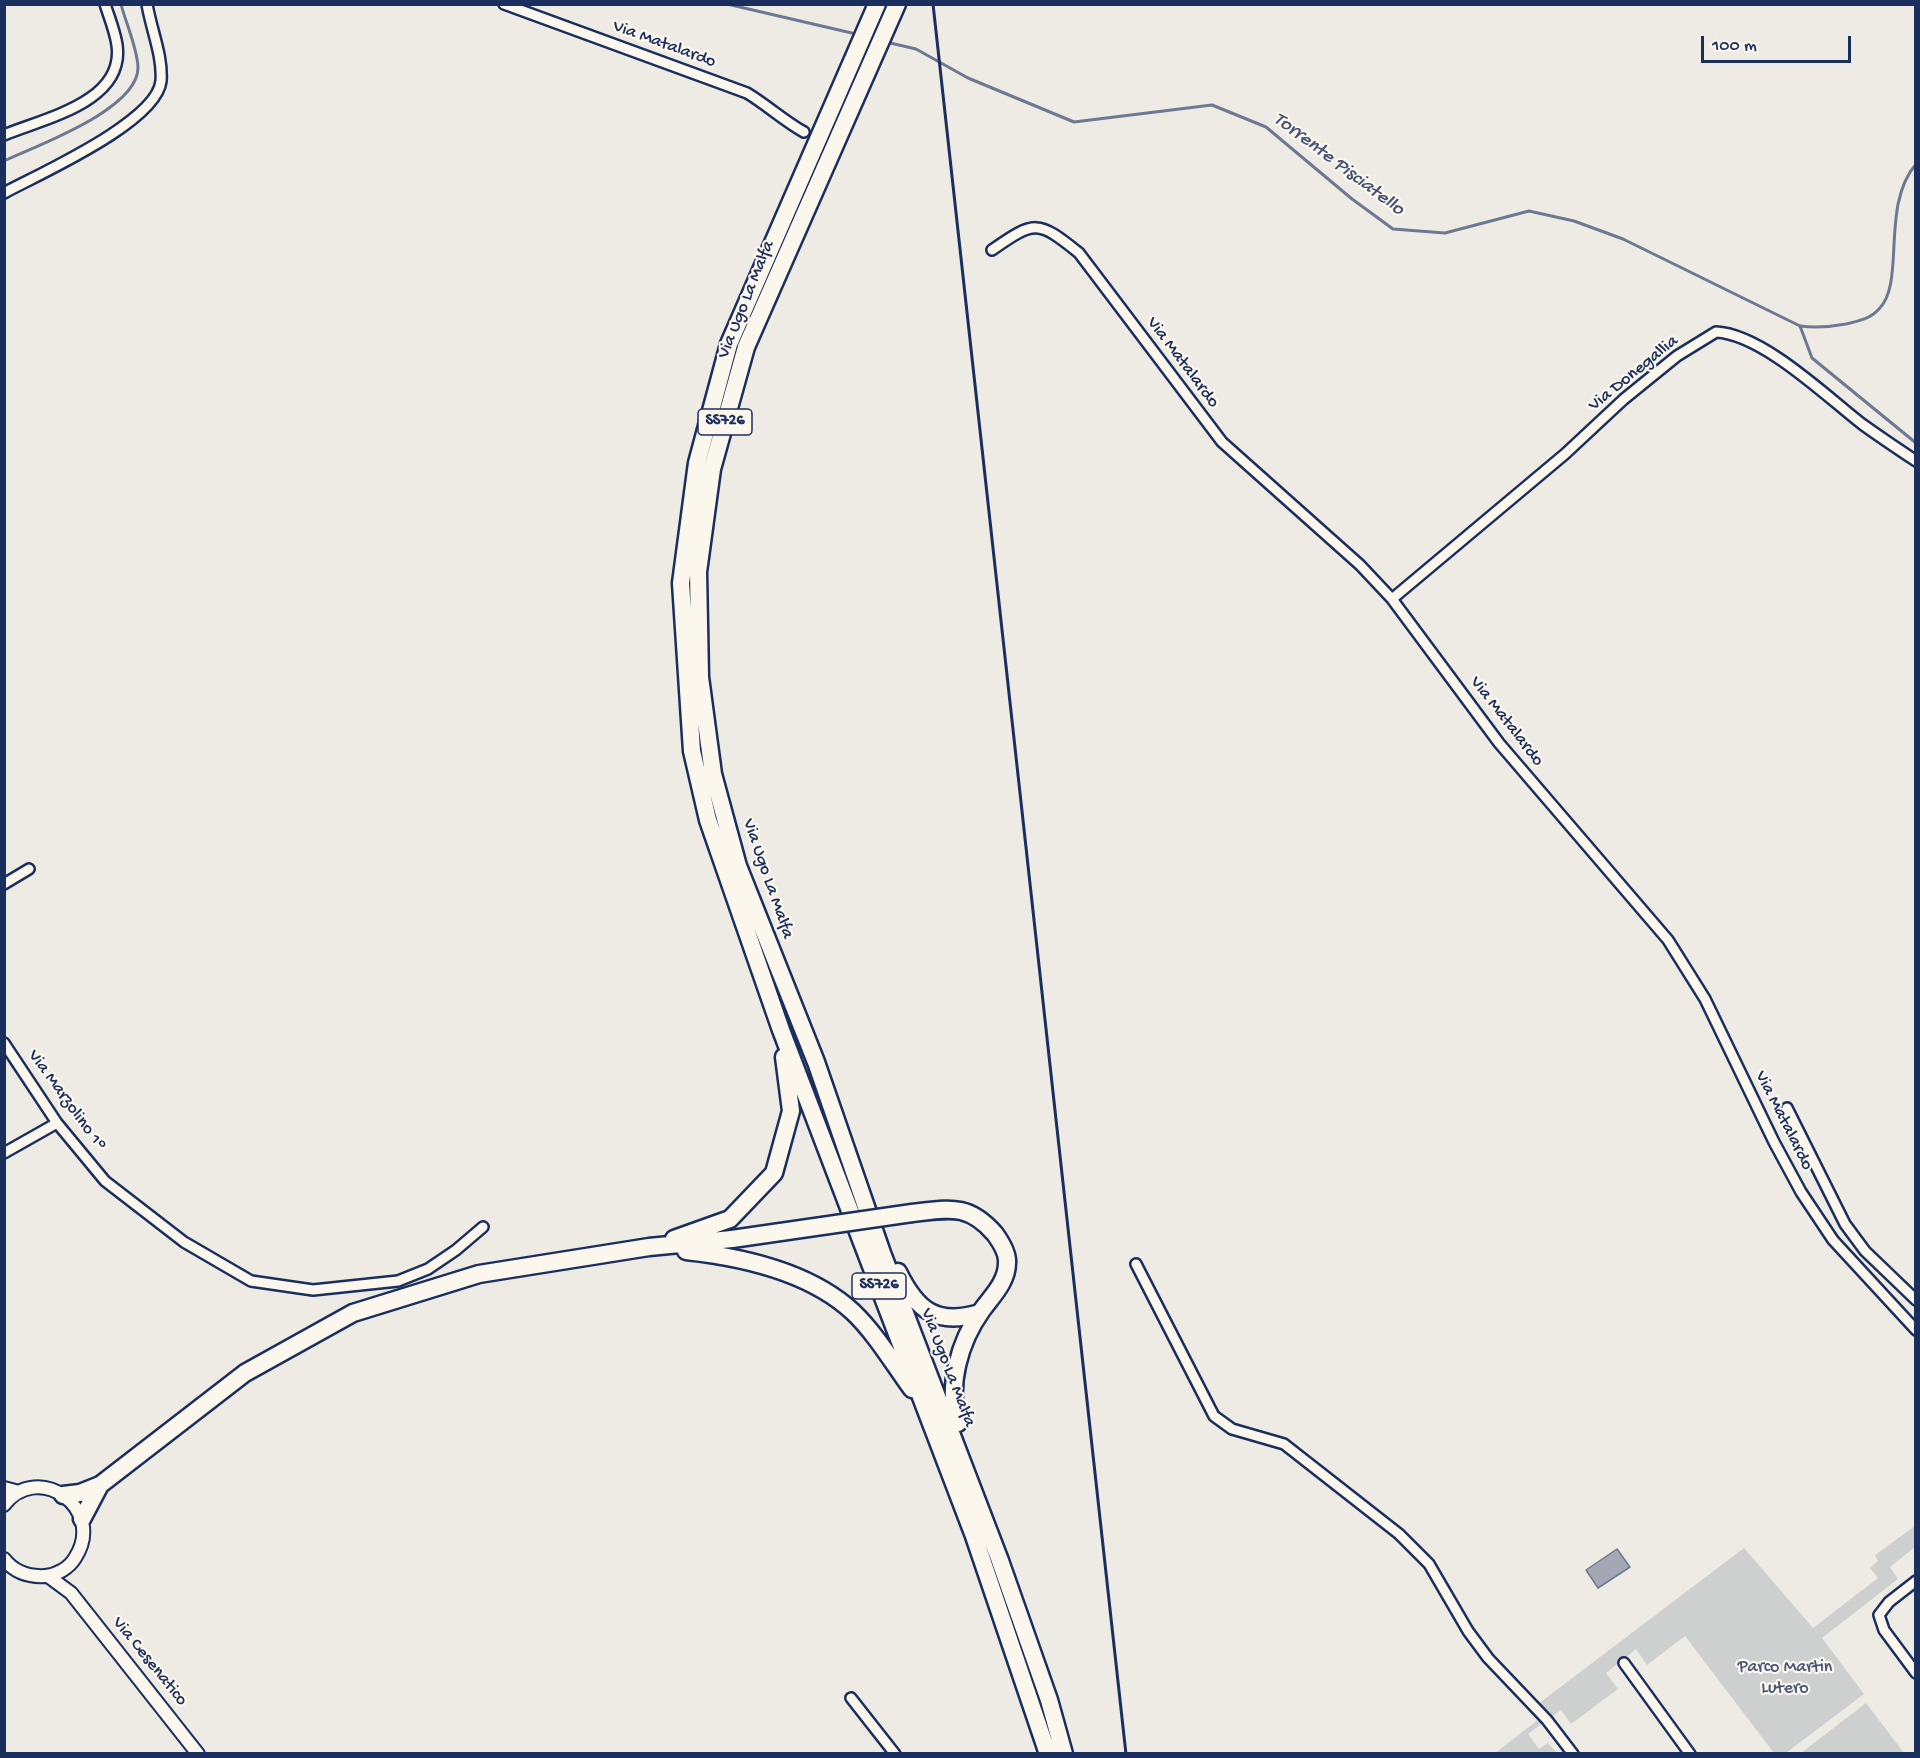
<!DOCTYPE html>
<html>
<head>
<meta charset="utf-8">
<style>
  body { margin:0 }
  #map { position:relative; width:1920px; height:1758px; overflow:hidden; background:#eeebe4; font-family:"Gochi Hand",sans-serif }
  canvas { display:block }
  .frame { position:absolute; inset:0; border:6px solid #1b2f5e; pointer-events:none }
  .scale { position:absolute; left:1701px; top:36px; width:150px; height:27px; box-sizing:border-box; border:3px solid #1b2f5e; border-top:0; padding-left:8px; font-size:18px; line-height:21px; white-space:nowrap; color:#1b2f5e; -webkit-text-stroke:4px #fbf7ec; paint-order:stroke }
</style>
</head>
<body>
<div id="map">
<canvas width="1920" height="1758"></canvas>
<div class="frame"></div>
<div class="scale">100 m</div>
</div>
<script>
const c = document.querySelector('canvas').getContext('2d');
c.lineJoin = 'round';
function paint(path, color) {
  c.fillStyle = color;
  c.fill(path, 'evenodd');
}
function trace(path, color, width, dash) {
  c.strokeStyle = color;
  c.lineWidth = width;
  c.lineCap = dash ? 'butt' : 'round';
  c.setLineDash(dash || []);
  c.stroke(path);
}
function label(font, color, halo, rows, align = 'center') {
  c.font = font + ' "Gochi Hand",sans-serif';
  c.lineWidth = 4.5;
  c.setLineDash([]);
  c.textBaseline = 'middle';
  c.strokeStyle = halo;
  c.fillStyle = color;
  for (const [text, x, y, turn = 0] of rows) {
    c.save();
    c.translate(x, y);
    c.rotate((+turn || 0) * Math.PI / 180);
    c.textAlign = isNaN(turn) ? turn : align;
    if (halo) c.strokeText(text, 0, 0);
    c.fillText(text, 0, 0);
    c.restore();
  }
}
const green = new Path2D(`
  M1915,1526V1547L1890,1567L1898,1579L1822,1638L1864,1694L1786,1753H1774L1685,1636L1647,1665L1636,1649L1606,1673L1618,1689L1571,1724L1561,1710L1528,1734L1539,1749L1548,1743L1557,1753L1494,1754L1539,1719L1534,1707L1744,1548L1813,1628L1878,1578L1870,1568L1878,1561L1875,1555Z
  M1866,1703L1904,1753H1801Z`);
const water = new Path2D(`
  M1617,1549L1630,1567L1598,1588L1586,1570Z`);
const stream = new Path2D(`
  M727,4L856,34
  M886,42L916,49L968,78L1074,122L1212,105L1266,127L1352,199L1393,229L1445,233L1529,211L1574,221L1623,239L1800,326C1816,328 1830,327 1846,324C1859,321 1870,319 1879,309C1906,282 1880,206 1916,164
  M4,161C38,145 139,109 138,67C137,47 126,24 121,4
  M1800,326L1812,358L1916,443`);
const street = new Path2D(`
  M504,4L747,93C767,105 784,121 804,132
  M4,135C45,118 125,102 117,45C115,31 109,17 105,4
  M4,193C39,174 157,122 161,81C163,56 151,29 147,4
  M992,250C1035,220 1038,220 1079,253L1222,442L1360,565L1392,599L1499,743L1668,940L1705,999L1774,1142L1801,1192L1833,1240L1916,1330
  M1392,599L1565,454L1624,399L1677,356L1716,332C1762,334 1826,396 1862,424C1880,437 1898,449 1916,461
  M4,884L29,869
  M4,1043L57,1123L105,1181L184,1242L251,1281L313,1290L398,1281L428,1269L456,1250L483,1227
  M1787,1108L1845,1224L1865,1251L1916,1300
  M4,1153L57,1123
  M1136,1264L1214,1416L1232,1429L1284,1444L1399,1534L1429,1564L1468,1631L1488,1658L1547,1720L1573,1754
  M1916,1581L1889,1602L1879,1615L1884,1630L1916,1673
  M1624,1663L1690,1754
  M851,1698L895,1754`);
const secondary = new Path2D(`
  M4,1488L19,1492
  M4,1505C38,1460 107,1509 75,1558C69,1568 57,1575 45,1576C29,1577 14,1572 4,1559
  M48,1576L71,1593L198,1754`);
const highway = new Path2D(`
  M877,4L729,344L697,463L681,583L692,751L708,820L781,1030L974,1536L1048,1754
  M897,4L746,347L712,469L698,572L700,677L713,774L738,866L816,1062L882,1253L999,1558L1049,1700L1064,1754
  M912,1213C949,1209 968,1203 995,1234C1000,1241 1008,1254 1007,1263C1007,1282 992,1296 982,1310C959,1342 947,1386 958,1423
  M674,1239L730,1219L774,1173L791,1111L784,1057
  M686,1251C742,1257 810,1272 853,1312C876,1334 893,1363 912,1389
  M898,1272C917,1311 937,1326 980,1313
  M63,1495L80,1493L100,1485L245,1373L353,1313L479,1274L649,1247L732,1239
  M82,1519L100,1485`);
const rail = new Path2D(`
  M933,4L1126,1754`);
const highwayBridge = new Path2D(`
  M732,1239L912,1213`);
const shields = [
  [725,422,54],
  [879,1286,54]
];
const shieldNames = [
  ["SS726",725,422],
  ["SS726",879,1286]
];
const streetNames = [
  ["Via Matalardo",664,45,20],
  ["Via Ugo La Malfa",747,300,-68],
  ["Via Matalardo",1182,363,53],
  ["Via Donegallia",1634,374,-39],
  ["Via Matalardo",1506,722,52],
  ["Via Ugo La Malfa",767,879,71],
  ["Via Marzolino 1°",66,1101,54],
  ["Via Matalardo",1783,1121,63],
  ["Via Ugo La Malfa",947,1368,69],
  ["Via Cesenatico",149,1662,51]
];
const parkNames = [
  ["Parco Martin",1785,1668],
  ["Lutero",1785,1689]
];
const waterNames = [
  ["Torrente Pisciatello",1338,165,37]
];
paint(green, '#cecfcf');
paint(water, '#a3a8b4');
trace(water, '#6d7892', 1.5);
trace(stream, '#6d7892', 3);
trace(street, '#1b2f5e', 14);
trace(secondary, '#1b2f5e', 16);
trace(highway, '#1b2f5e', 21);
trace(street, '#fbf7ec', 9);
trace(secondary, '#fbf7ec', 12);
trace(highway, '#fbf7ec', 16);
trace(rail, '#1b2f5e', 3);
trace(highwayBridge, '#1b2f5e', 21, []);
trace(highwayBridge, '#fbf7ec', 16);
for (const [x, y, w] of shields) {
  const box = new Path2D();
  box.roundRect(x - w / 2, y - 13, w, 26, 4.5);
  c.fillStyle = '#fbf7ec';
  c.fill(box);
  trace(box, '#1b2f5e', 1.5);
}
label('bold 16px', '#1b2f5e', null, shieldNames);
label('18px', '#1b2f5e', '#fbf7ec', streetNames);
label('18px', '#48577a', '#fbf7ec', parkNames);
label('italic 20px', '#445378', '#fbf7ec', waterNames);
</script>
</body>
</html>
